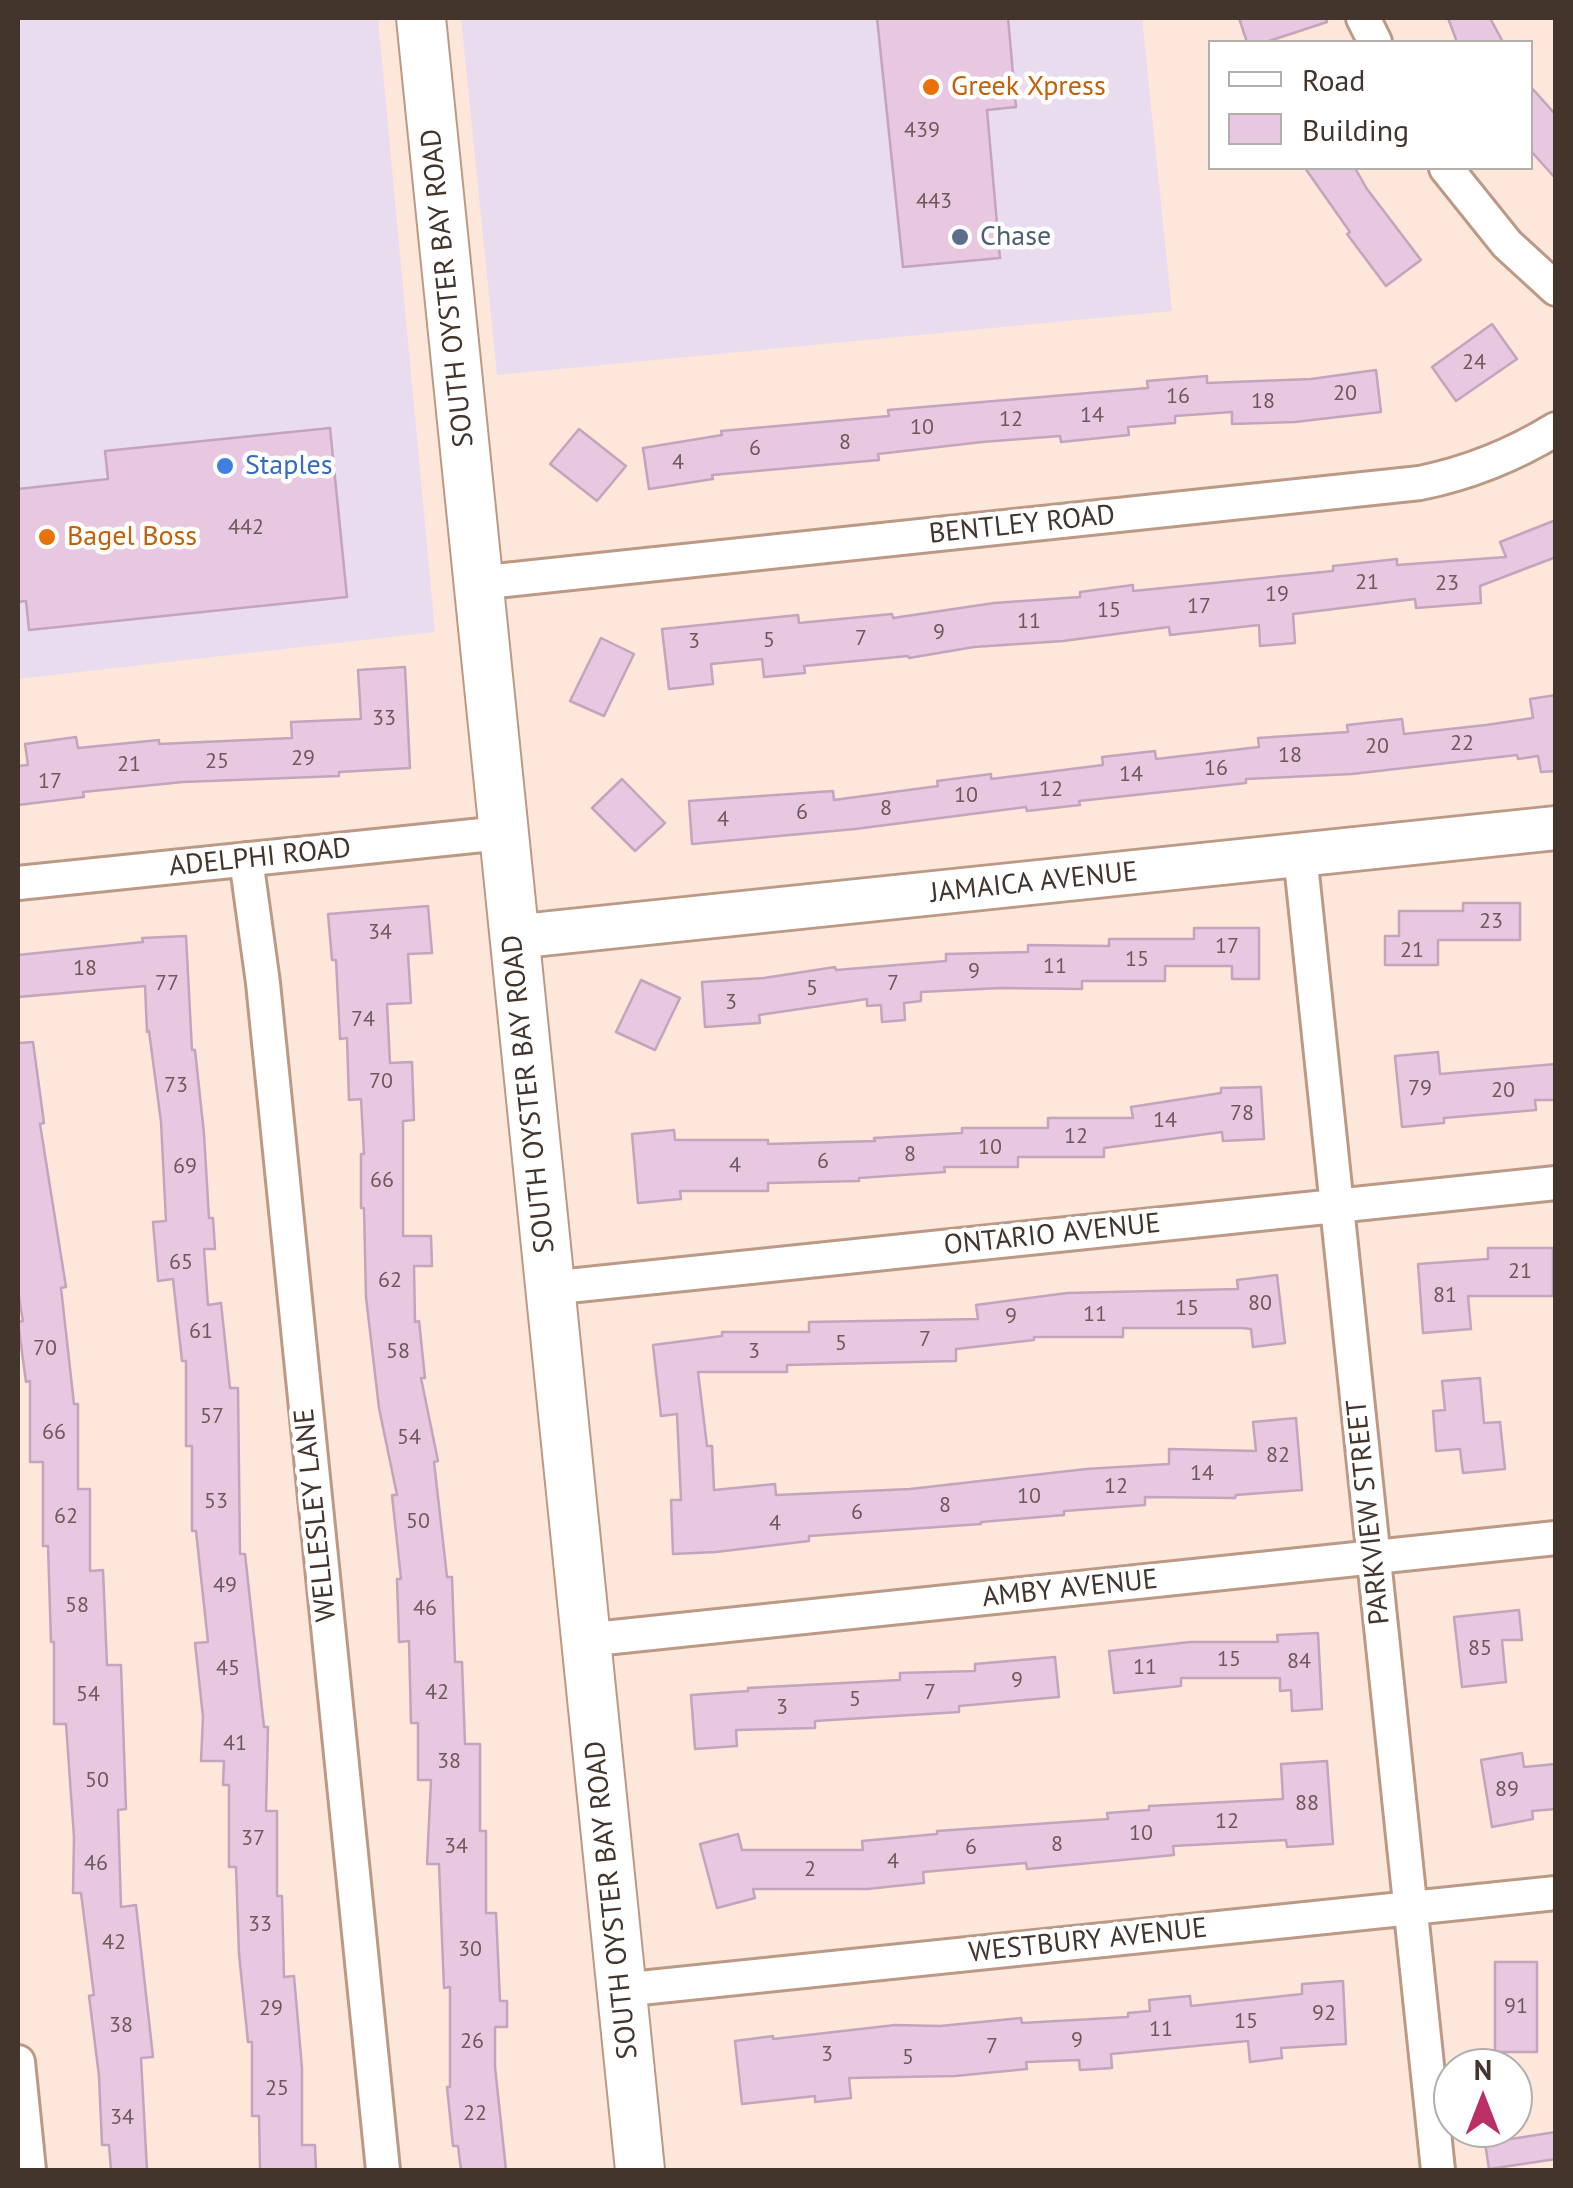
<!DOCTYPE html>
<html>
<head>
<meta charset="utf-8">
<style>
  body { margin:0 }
  #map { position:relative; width:1573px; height:2188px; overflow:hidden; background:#fde6da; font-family:"PT Sans",sans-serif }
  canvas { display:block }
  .frame { position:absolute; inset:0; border:20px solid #43352c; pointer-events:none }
  .legend { position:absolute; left:1208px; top:40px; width:325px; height:130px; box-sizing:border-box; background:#fff; border:2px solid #b4aeab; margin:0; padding:12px 18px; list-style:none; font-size:30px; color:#43352c }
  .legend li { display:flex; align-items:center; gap:20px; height:50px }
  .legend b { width:50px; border:2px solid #b4aeab }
  .north { position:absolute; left:1433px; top:2048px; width:100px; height:100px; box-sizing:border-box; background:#fff; border:2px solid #b4aeab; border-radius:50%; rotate:0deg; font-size:28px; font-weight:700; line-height:40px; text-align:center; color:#43352c }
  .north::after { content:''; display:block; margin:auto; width:35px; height:45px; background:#ba2f66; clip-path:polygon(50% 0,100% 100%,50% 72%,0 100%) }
</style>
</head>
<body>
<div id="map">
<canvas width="1573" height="2188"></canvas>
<div class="frame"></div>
<ul class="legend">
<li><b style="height:12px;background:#fff"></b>Road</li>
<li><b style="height:28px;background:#e8c7e0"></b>Building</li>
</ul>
<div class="north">N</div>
</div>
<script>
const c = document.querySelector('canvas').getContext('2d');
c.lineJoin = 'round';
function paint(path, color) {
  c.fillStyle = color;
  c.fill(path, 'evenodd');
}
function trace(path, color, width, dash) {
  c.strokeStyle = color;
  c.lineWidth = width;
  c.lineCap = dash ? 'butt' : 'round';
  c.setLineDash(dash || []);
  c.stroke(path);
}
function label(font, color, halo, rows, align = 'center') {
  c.font = font + ' "PT Sans",sans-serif';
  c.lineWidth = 9;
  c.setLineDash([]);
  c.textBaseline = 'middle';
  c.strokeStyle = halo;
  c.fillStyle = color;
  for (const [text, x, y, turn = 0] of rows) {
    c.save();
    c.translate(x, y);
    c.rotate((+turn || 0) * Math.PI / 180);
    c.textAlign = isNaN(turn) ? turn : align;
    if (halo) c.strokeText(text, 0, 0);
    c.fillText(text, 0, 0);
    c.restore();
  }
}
const commercial = new Path2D(`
  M18,18H378L435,632L18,679Z
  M461,18H1142L1172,311L497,375Z`);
const building = new Path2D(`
  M877,18H1008L1016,107L987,110L1000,258L903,267Z
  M1239,18H1326L1327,22L1266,42H1247Z
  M1448,18H1490L1503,42H1457Z
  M1530,86L1556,115V179L1530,150Z
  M1305,168H1355L1367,189L1421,260L1386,286L1347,234L1350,232Z
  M1492,324L1517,359L1456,401L1432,367Z
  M1376,370L1381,412L1295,422L1232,424V412L1175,416V423L1128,427L1129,435L1061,442L1060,436L982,442L878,454L879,460L712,475L713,479L649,489L643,448L722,435L721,431L889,416L888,410L1148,388L1147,381L1207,376V383L1311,379Z
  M330,428L347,597L29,630L26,601L18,602V489L108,479L105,451Z
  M579,429L626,466L597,501L550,464Z
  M1556,520V557L1480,586L1481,603L1416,608L1415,599L1293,614L1295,643L1260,646L1259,625L1170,635L1169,627L1063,641L974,647L909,658L908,656L804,666L805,673L764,677L762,659L711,664L713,684L669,689L662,629L798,615L799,623L892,614L893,618L994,603L1080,597V592L1133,585V591L1333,571V566L1397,559V565L1506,557L1500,542Z
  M601,638L634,654L604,716L570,701Z
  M405,667L410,768L339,772V776L183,782L83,792L84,797L18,805V766L28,765L25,744L76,737L78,748L159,740V744L292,738L291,722L361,719L358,670Z
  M1556,695V771L1541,772L1538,756L1518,759L1517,755L1352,774L1246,779V783L1079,801L1080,805L1027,811L1026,807L855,829L692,844L689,801L833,791L834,800L938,786L937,781L991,774V779L1103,765L1102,757L1155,751L1156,759L1259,747L1258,738L1348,732L1347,725L1402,719L1404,734L1486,725L1533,718L1530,699Z
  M622,779L665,823L635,851L592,808Z
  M1463,903H1520V940H1438V965H1385V936H1399V911H1463Z
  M428,906L432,953L408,954L411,1003L387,1004L390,1063L412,1062L414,1120L403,1121V1236H431L432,1266H414L415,1322L419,1321L425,1378H421L438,1461L434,1462L447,1577H452L455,1662H462L465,1744H480V1831H486V1913H496L500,2001H507V2027H495V2067L506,2170H461L458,2146H453L447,2087H450V1987L444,1988L439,1864H427L431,1780H418V1723H411L409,1641L399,1642L397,1579H401L392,1495H397L379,1408L366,1297L364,1208H361V1154H364L361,1099L349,1100L347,1038L340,1039L336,960H332L328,914Z
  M1194,928H1259V979H1232V966H1165V981H1082V989L1001,988L921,992V1001L904,1003L905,1020L882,1022L881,1005L867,1006V999L759,1015L760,1023L705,1027L702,982L764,978L835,967L836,970L946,961V954L1028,952V945L1109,946V939H1194Z
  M186,936L192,1050H195L204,1134L209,1218H213L215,1249H204L208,1305L221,1303L230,1388H238L240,1554H245L264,1727H268L266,1811H277V1896H282L284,1977L294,1976L302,2068V2145H315L316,2170H260L259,2116H252V2042H248L239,1954L236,1867H229V1785H223L224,1761H201L203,1717L195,1643L208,1642L196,1531H192V1446H186V1361H182L173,1279L158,1281L153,1222L166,1221L161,1122L149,1031L147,1032L145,986L18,997V955L143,942L142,938Z
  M641,980L680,998L655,1050L616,1032Z
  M33,1042L44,1123L40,1124L66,1287L61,1288L74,1404H78V1489H90V1571L103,1570L107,1665H121L126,1809L118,1810L121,1907L136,1905L153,2057L141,2058L147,2170H111L109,2145H102L99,2076L89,1996L94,1995L81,1893H73L74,1837L66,1724H54V1642H51L48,1546H43V1462H30V1381L26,1382L18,1322L23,1321L18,1292V1043Z
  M1438,1052L1440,1074L1556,1064V1100H1535L1536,1110L1444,1118V1123L1402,1127L1395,1056Z
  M1261,1087L1264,1139L1223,1141L1222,1132L1104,1148V1157H1018V1167H944L945,1172L859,1178V1181L768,1183V1191H680L681,1199L638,1203L632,1134L674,1130L675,1140H768V1144L875,1141L874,1138L962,1133V1128H1048V1118H1133L1131,1107L1221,1093V1088Z
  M1488,1248H1553V1296H1468L1471,1329L1423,1333L1418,1264L1488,1259Z
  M1277,1275L1285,1343L1253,1347L1251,1329L1242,1328H1123V1337H1034V1340L956,1349V1361L787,1365V1372H698L707,1446H712L714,1490L775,1484L776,1495L910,1489L1086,1469L1169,1464V1449L1256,1451L1253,1422L1296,1418L1302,1490L1236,1495L1235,1498L1145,1497V1505L1064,1511V1515L981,1522V1524L809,1536V1541L716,1552L673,1554L671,1500H681L677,1414L661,1416L653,1345L722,1336V1332H809V1322L978,1319L976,1305L1067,1293L1238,1289L1237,1280Z
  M1480,1378L1484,1423L1500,1422L1505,1469L1463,1473L1460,1449L1436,1451L1433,1411L1445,1410L1442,1381Z
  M1519,1610L1522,1640H1502L1506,1682L1462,1687L1454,1617Z
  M1318,1633L1322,1709L1292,1711L1291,1690L1280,1691V1678H1181V1686L1114,1693L1109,1651L1190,1642H1278L1277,1635Z
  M1055,1657L1059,1697L959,1706V1712L815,1721V1728L736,1730L737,1746L695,1749L691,1695L748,1691V1688L900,1680V1673L975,1671V1664Z
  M1522,1753L1524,1767L1556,1764V1809L1532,1811L1533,1819L1492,1827L1481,1760Z
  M1327,1761L1333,1844L1287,1847L1286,1840L1173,1846L1174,1855L1027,1869L1026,1863L923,1872L924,1883L867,1889H753L755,1898L717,1908L700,1844L738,1834L742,1850H863L862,1841L937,1834V1831L1108,1819L1107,1813L1149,1810V1806L1283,1799L1281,1764Z
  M1495,1962H1537V2052H1495Z
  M1343,1981L1346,2044L1281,2048L1282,2058L1250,2062L1248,2041L1111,2054L1112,2068L1080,2070L1079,2060L1026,2062L1027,2069L955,2076L849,2078L851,2098L815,2102V2096L742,2104L735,2041L773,2036V2039L895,2025L940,2026L1021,2018L1022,2023L1128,2017V2013L1150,2011L1149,2000L1190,1996L1191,2006L1302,1994V1984Z
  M1556,2132V2159L1489,2169L1485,2143Z`);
const minor = new Path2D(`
  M1363,18L1375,42
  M1446,168L1507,244L1556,289
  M477,583L1420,483C1469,473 1512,456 1556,429
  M1300,854L1438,2170
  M246,859L263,983L383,2170
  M18,883L502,833
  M549,1288L1556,1183
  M585,1640L1556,1538
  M621,1990L1556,1893
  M18,2062L29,2170`);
const tertiary = new Path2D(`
  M513,937L1556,828`);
const secondary = new Path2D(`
  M421,18L640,2170`);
const markers = [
  [931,87,10,"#e8710a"],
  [960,237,10,"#5c6f8a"],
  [225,466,10,"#3f7fe0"],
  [47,537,10,"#e8710a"]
];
const numberNames = [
  ["439",922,131],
  ["443",934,202],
  ["24",1474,363],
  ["20",1345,394],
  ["16",1178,397],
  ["18",1263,402],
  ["14",1092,416],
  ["12",1011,420],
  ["10",922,428],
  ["8",845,443],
  ["6",755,449],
  ["4",678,463],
  ["442",246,528],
  ["21",1367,583],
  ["23",1447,584],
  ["19",1277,595],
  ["17",1199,607],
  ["15",1109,611],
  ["11",1029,622],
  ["9",939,633],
  ["7",861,639],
  ["5",769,641],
  ["3",694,642],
  ["33",384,719],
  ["22",1462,744],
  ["20",1377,747],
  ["18",1290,756],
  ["29",303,759],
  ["25",217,762],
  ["21",129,765],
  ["16",1216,769],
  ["14",1131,775],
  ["17",50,782],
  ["12",1051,790],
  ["10",966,796],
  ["8",886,809],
  ["6",802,813],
  ["4",723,820],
  ["23",1491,922],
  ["34",380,933],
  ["17",1227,947],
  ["21",1412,951],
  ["15",1137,960],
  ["11",1055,967],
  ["18",85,969],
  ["9",974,972],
  ["77",167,984],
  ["7",893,984],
  ["5",812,989],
  ["3",731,1003],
  ["74",363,1020],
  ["70",381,1082],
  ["73",176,1086],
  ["79",1420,1089],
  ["20",1503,1091],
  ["78",1242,1114],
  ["14",1165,1121],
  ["12",1076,1137],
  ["10",990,1148],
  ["8",910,1155],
  ["6",823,1162],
  ["4",735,1166],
  ["69",185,1167],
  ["66",382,1181],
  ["65",181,1263],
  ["21",1520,1272],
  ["62",390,1281],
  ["81",1445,1296],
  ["80",1260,1304],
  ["15",1187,1309],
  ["11",1095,1315],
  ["9",1011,1317],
  ["61",201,1332],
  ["7",925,1340],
  ["5",841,1344],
  ["70",45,1349],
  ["58",398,1352],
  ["3",754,1352],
  ["57",212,1417],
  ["66",54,1433],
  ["54",409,1438],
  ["82",1278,1456],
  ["14",1202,1474],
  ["12",1116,1487],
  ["10",1029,1497],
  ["53",216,1502],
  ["8",945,1506],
  ["6",857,1513],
  ["62",66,1517],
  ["50",418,1522],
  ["4",775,1524],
  ["49",225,1586],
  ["58",77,1606],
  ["46",425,1609],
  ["85",1480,1649],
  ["15",1229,1660],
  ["84",1299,1662],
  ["11",1145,1668],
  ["45",228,1669],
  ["9",1017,1681],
  ["42",437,1693],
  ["7",930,1693],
  ["54",88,1695],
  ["5",855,1700],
  ["3",782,1708],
  ["41",235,1744],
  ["38",449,1762],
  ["50",97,1781],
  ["89",1507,1790],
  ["88",1307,1804],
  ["12",1227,1822],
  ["10",1141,1834],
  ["37",253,1839],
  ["8",1057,1845],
  ["34",456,1847],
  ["6",971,1848],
  ["4",893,1862],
  ["46",96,1864],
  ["2",810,1870],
  ["33",260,1925],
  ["42",114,1943],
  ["30",470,1950],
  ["91",1516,2007],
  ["29",271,2009],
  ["92",1324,2014],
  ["15",1246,2022],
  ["38",121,2026],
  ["11",1161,2030],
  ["9",1077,2041],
  ["26",472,2042],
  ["7",992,2047],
  ["3",827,2055],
  ["5",908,2058],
  ["25",277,2089],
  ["22",475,2114],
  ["34",122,2118]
];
const foodNames = [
  ["Greek Xpress",951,87],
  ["Bagel Boss",67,537]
];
const serviceNames = [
  ["Chase",980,237]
];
const streetNames = [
  ["SOUTH OYSTER BAY ROAD",448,288,-96],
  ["BENTLEY ROAD",1022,525,-6],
  ["ADELPHI ROAD",260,858,-6],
  ["JAMAICA AVENUE",1034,883,-6],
  ["SOUTH OYSTER BAY ROAD",529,1094,-96],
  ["ONTARIO AVENUE",1052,1235,-6],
  ["PARKVIEW STREET",1369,1512,-96],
  ["WELLESLEY LANE",316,1515,-96],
  ["AMBY AVENUE",1070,1589,-6],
  ["SOUTH OYSTER BAY ROAD",612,1900,-96],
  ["WESTBURY AVENUE",1088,1941,-6]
];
const shopNames = [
  ["Staples",245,466]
];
paint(commercial, '#e9dcef');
paint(building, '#e8c7e0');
trace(building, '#c4a4bc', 2.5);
trace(minor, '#bb9985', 38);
trace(tertiary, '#bb9985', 48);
trace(secondary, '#bb9985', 52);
trace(minor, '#fff', 32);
trace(tertiary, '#fff', 42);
trace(secondary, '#fff', 48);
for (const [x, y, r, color] of markers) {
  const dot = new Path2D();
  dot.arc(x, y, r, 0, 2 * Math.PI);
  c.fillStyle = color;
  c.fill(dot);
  trace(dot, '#fff', 4);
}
label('22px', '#6c5a59', null, numberNames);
label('28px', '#c56008', '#fff', foodNames, 'left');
label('28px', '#4e5e75', '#fff', serviceNames, 'left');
label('28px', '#43352c', '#fff', streetNames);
label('28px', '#366cbe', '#fff', shopNames, 'left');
</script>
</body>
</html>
